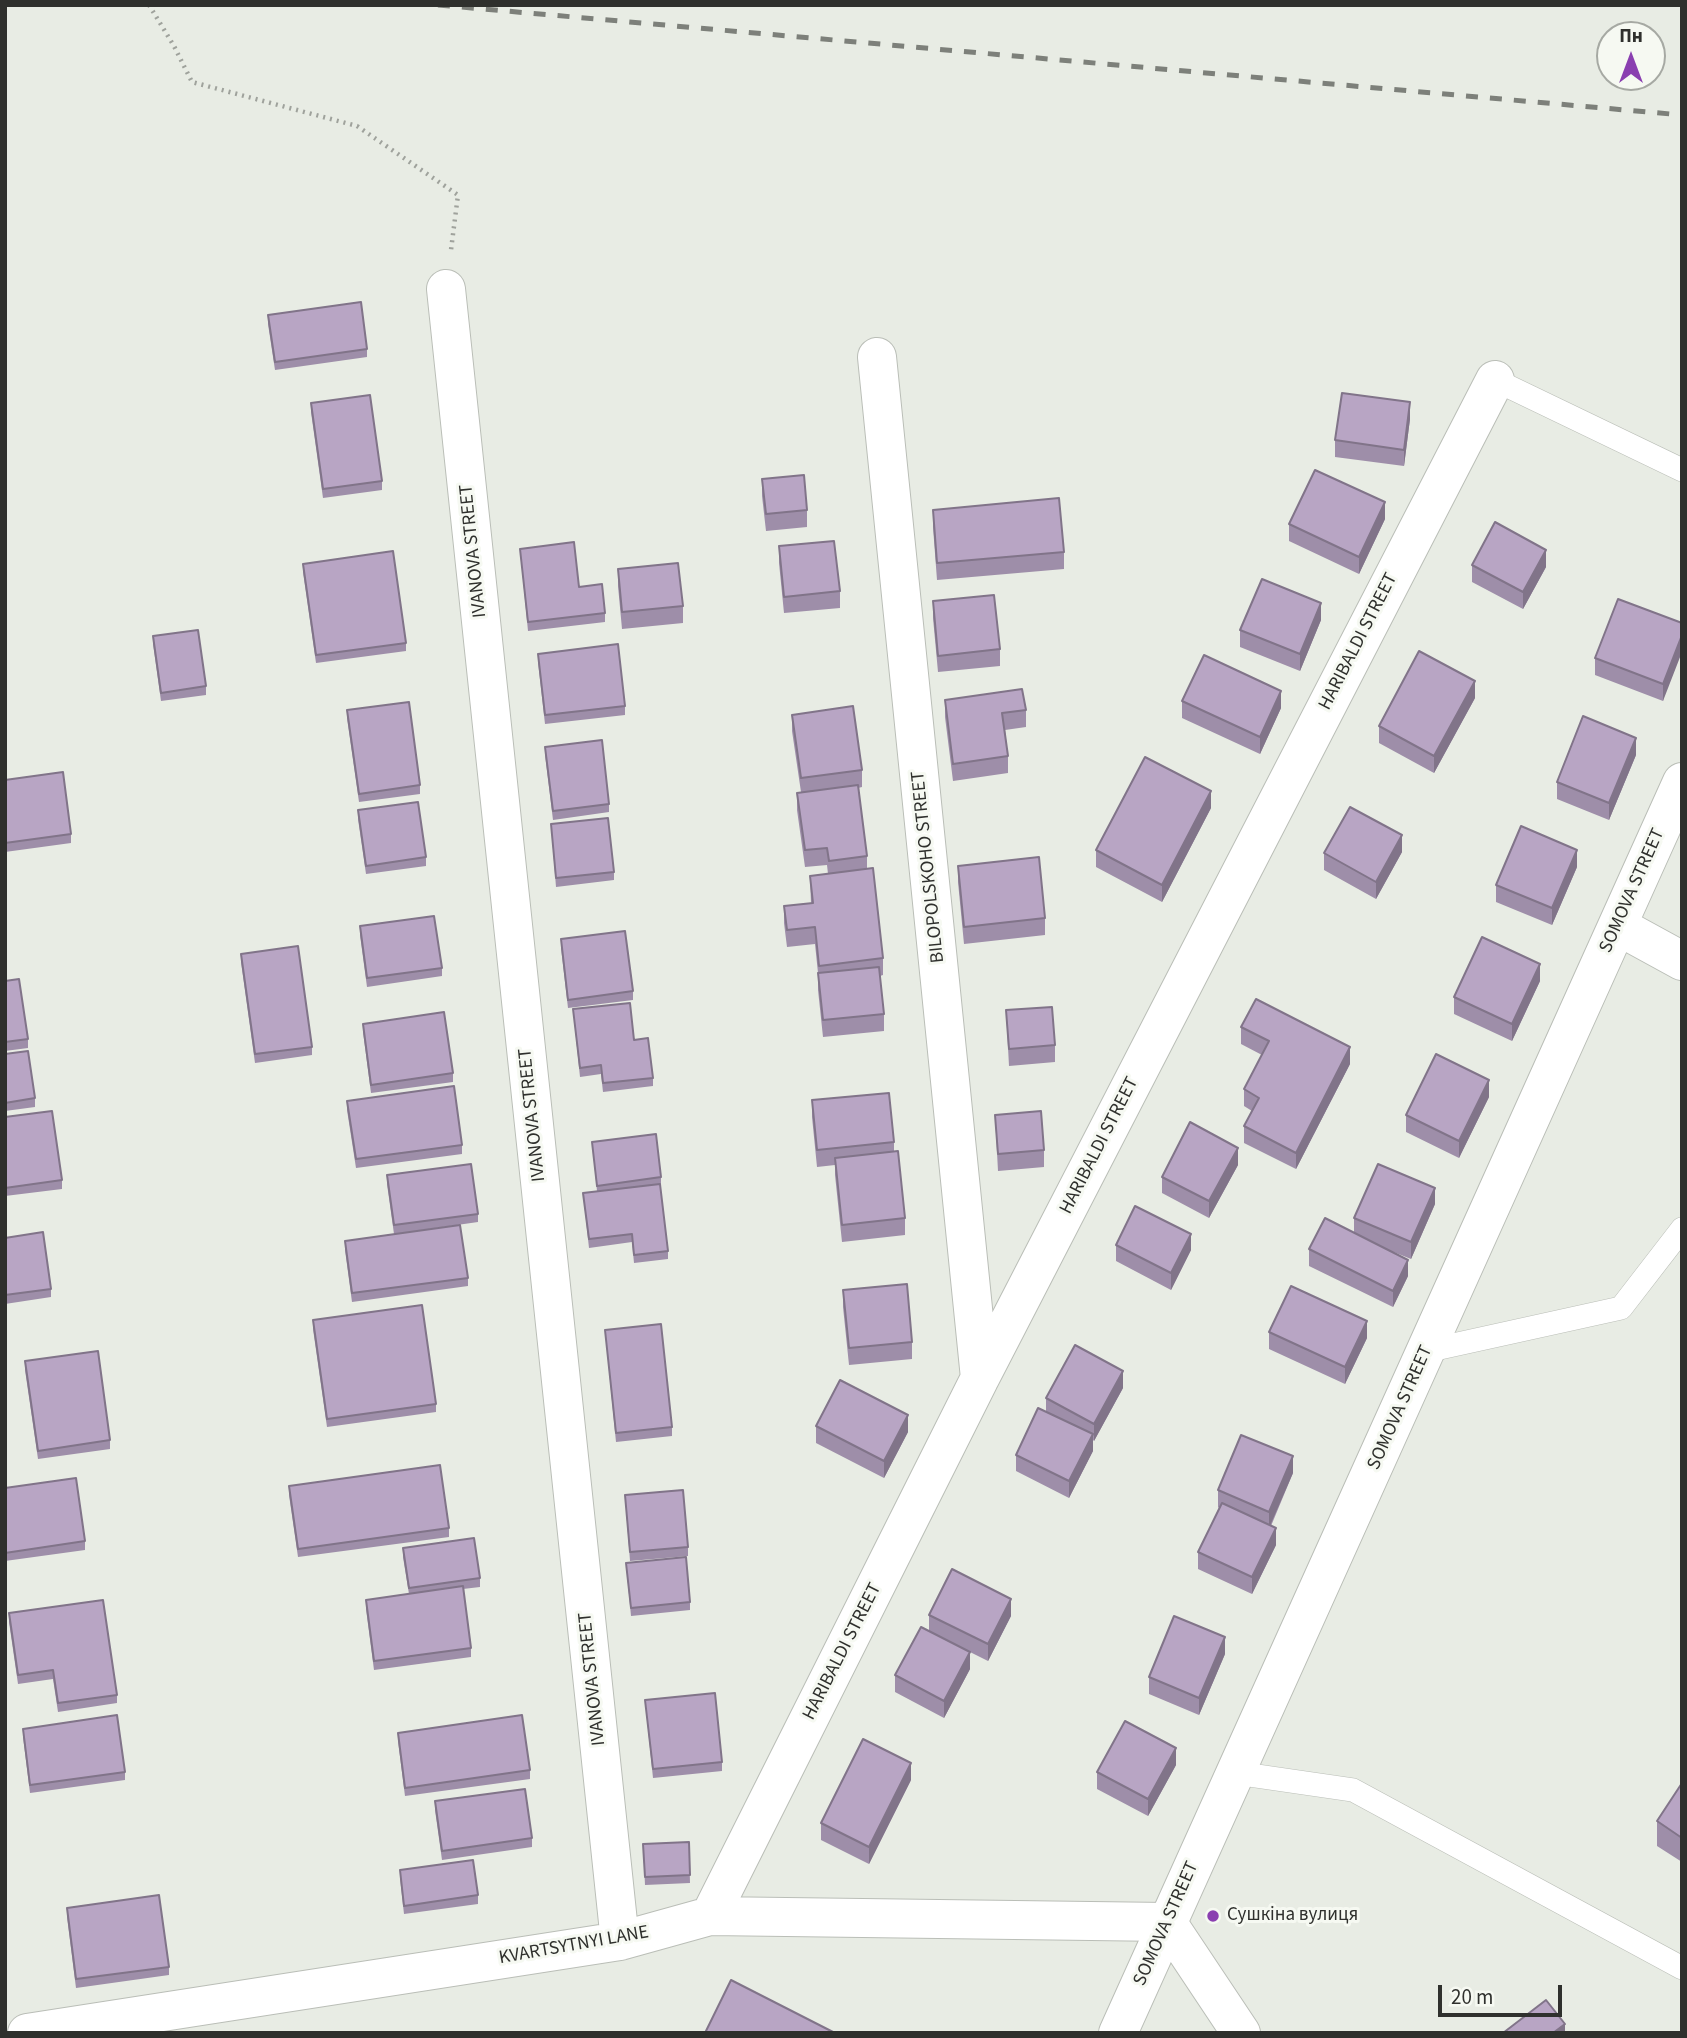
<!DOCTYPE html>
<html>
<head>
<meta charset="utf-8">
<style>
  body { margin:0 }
  #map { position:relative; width:1687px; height:2038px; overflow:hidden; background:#e8ece4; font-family:"Source Sans 3",sans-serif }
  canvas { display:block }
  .frame { position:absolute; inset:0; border:7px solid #2f302d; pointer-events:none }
  .north { position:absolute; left:1596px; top:21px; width:70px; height:70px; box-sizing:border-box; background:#f6f9f2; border:2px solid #a6a9a3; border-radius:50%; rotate:0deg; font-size:19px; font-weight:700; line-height:28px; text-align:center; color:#2f302d }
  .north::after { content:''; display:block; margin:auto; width:24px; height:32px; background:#8a3fb0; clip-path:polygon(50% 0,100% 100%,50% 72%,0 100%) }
  .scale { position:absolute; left:1438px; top:1985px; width:124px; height:32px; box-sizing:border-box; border:4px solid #2f302d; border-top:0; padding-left:9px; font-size:21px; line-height:24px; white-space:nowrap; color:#2f302d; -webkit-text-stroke:5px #f6f9f2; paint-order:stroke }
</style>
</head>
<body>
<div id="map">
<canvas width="1687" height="2038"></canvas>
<div class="frame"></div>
<div class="north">Пн</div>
<div class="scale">20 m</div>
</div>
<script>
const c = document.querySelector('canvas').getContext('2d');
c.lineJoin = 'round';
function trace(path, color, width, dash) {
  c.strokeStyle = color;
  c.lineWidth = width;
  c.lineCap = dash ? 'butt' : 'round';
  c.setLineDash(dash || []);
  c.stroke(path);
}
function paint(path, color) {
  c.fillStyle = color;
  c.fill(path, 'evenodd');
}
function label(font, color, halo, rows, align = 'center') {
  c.font = font + ' "Source Sans 3",sans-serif';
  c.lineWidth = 6;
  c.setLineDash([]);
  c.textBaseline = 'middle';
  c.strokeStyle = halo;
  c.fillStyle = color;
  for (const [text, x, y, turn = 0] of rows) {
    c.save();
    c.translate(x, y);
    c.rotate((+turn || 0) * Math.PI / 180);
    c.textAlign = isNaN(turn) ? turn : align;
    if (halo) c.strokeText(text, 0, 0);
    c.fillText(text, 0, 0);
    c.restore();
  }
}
const path = new Path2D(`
  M149,5L174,46L192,82L357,126L458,195L451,250`);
const service = new Path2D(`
  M1495,380L1682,470
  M1426,1351L1621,1308L1682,1229
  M1236,1773L1353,1790L1682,1968`);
const minor = new Path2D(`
  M446,289L620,1941
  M877,357L980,1378
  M710,1916L980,1378L1495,380
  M27,2033L620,1941L710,1916L1167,1922L1241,2033`);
const tertiary = new Path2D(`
  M1618,926L1682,961`);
const secondary = new Path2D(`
  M1118,2033L1682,782`);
const rail = new Path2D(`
  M438,5L1682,115`);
const wall = new Path2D(`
  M268,315L367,349V357L275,370L268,324Z
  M311,403L382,481V490L323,498L311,412Z
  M1410,419L1404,466L1335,457V440Z
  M762,479L807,510V527L766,531L762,496Z
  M933,510L1064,552V569L937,580L933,527Z
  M1385,519L1359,574L1289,541V524Z
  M779,546L840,591V608L784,613L779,563Z
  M520,549L579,587L605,613V622L528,631Z
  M303,564L406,643V651L316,663L303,572Z
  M1472,565L1546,567L1523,609L1472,582Z
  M618,569L683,606V623L622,629L618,586Z
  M933,601L1000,649V666L938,672L933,618Z
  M1321,620L1300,671L1240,647V630Z
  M1682,623L1663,701L1595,675V658Z
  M153,636L206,686V695L161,701L153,644Z
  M538,654L625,706V715L545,724L538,662Z
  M1475,698L1434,773L1379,743V726Z
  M945,700L1026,710V727L1005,730L1008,756V773L953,781L945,717Z
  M1182,701L1281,708L1260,754L1182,718Z
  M347,710L420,785V794L359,802L347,718Z
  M792,715L862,770V787L858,788L867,856V869L883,958V975L880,976L884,1014V1031L823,1037L818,990V973L815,944L787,947L784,923V906L811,903L810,876L828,874L827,865L805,867L797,810V793L801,792L792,731Z
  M545,747L609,804V812L553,820L545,755Z
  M1636,755L1609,820L1557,799V782Z
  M5,780L71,834V843L5,852Z
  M1211,808L1162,902L1096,867V850Z
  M358,810L426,857V866L366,874L358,819Z
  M551,824L614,872V880L556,887Z
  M1402,852L1376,899L1324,870V853Z
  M958,866L1045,918V935L964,944L958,882Z
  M1577,867L1552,925L1496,902V885Z
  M360,926L442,968V976L367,987L360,935Z
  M561,939L633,991V1000L568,1008L561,948Z
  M241,954L312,1047V1055L255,1063L241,962Z
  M5,981L28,1039V1048L5,1051Z
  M1540,981L1512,1041L1454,1014V997Z
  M573,1009L634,1040L653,1078V1086L603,1092L601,1074L580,1077Z
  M1006,1010L1055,1045V1062L1009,1066Z
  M363,1024L453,1073V1082L371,1093L363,1032Z
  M1241,1027L1350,1064L1296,1169L1244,1143V1126L1252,1111L1244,1106V1089L1262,1055L1241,1044Z
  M5,1054L35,1098V1107L5,1111Z
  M1489,1097L1459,1158L1406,1132V1115Z
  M812,1100L894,1142V1152L905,1218V1235L842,1242L835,1175V1165L817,1167L812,1117Z
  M347,1101L462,1145V1154L356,1168L347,1110Z
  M995,1115L1044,1150V1167L998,1171Z
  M5,1117L62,1180V1189L5,1196Z
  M592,1142L661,1177V1186H660L668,1251V1259L634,1263L632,1242L589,1248L583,1193L597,1191Z
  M1238,1165L1209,1218L1162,1193V1177Z
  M387,1175L478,1214V1222L394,1234L387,1184Z
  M1435,1204L1411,1259L1386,1249L1408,1276L1393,1307L1309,1266V1249L1354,1233V1218Z
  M5,1238L51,1289V1297L5,1304Z
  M345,1241L468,1278V1286L352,1302L345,1250Z
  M1116,1245L1191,1250L1171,1290L1116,1261Z
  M843,1290L912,1342V1359L849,1365L843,1307Z
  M313,1320L436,1404V1412L327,1427L313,1329Z
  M605,1330L672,1427V1436L616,1442Z
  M1269,1332L1367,1338L1345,1384L1269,1349Z
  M25,1361L110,1440V1449L38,1459L25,1370Z
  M1123,1388L1094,1441L1093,1440V1451L1069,1498L1016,1471V1455L1046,1412V1398Z
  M816,1426L908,1432L884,1478L816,1443Z
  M1293,1473L1271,1526L1276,1545L1252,1594L1198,1569V1552L1219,1508L1218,1507V1490Z
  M289,1486L449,1528V1537L298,1557L289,1495Z
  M5,1488L85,1541V1550L5,1561Z
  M625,1495L688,1547V1556L630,1561Z
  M403,1548L480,1578V1587L463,1589L471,1648V1657L374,1670L366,1609V1600L409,1594L403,1557Z
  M626,1563L690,1602V1610L631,1616Z
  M9,1613L117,1695V1703L58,1712L53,1679L18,1684L9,1622Z
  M929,1615L1011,1616L988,1661L944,1639L970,1669L944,1718L895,1692V1675L929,1631Z
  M1225,1654L1199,1715L1149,1694V1677Z
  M645,1700L722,1762V1771L653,1778Z
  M23,1729L125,1772V1780L30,1793L23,1737Z
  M398,1733L530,1770V1779L405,1796L398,1741Z
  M1176,1765L1148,1816L1097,1789V1772Z
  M911,1780L869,1864L821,1840V1823Z
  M1682,1783V1862L1657,1846V1821Z
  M435,1801L532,1838V1847L442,1860L435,1810Z
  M689,1842L690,1883L645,1885L643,1844Z
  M400,1870L478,1895V1904L404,1914L400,1878Z
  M67,1908L169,1967V1975L76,1988L67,1917Z`);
const shadedWall = new Path2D(`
  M1410,402V419L1404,466V450Z
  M1385,502V519L1359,574V557Z
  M1546,550V567L1523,609V592Z
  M1321,603V620L1300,671V654Z
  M1682,635V652L1663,701V684Z
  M1475,681V698L1434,773V756Z
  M1281,691V708L1260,754V737Z
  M1636,738V755L1609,820V803Z
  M1211,791V808L1162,902V885Z
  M1402,835V852L1376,899V882Z
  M1577,850V867L1552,925V908Z
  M1540,964V981L1512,1041V1024Z
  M1350,1047V1064L1296,1169V1153Z
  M1489,1080V1097L1459,1158V1141Z
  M1238,1148V1165L1209,1218V1201Z
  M1435,1188V1204L1411,1259V1242Z
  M1191,1234V1250L1171,1290V1273Z
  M1408,1260V1276L1393,1307V1291Z
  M1367,1321V1338L1345,1384V1367Z
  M1123,1371V1388L1094,1441V1424Z
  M908,1415V1432L884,1478V1461Z
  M1093,1434V1451L1069,1498V1481Z
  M1293,1456V1473L1269,1528V1512Z
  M1276,1528V1545L1252,1594V1577Z
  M1011,1599V1616L988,1661V1644Z
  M1225,1637V1654L1199,1715V1698Z
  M970,1652V1669L944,1718V1701Z
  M1176,1748V1765L1148,1816V1799Z
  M911,1763V1780L869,1864V1847Z
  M1565,2024V2033H1553Z`);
const building = new Path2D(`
  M361,302L367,349L275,362L268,315Z
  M1342,393L1410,402L1404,450L1335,440Z
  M370,395L382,481L323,489L311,403Z
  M1315,470L1385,502L1359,557L1289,524Z
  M804,475L807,510L766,514L762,479Z
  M1059,498L1064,552L937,563L933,510Z
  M1495,522L1546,550L1523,592L1472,565Z
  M834,541L840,591L784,597L779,546Z
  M574,542L579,587L602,584L605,613L528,622L520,549Z
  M393,551L406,643L316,655L303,564Z
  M678,563L683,606L622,612L618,569Z
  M1262,579L1321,603L1300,654L1240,630Z
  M994,595L1000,649L938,656L933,601Z
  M1618,599L1682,623V635L1663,684L1595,658Z
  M198,630L206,686L161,693L153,636Z
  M618,644L625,706L545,715L538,654Z
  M1419,651L1475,681L1434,756L1379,726Z
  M1204,655L1281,691L1260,737L1182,701Z
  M1022,689L1026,710L1002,713L1008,756L953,764L945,700Z
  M409,702L420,785L359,794L347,710Z
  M853,706L862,770L801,778L792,715Z
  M1583,716L1636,738L1609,803L1557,782Z
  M602,740L609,804L553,811L545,747Z
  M1145,757L1211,791L1162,885L1096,850Z
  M63,772L71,834L5,843V780Z
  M858,785L867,856L829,861L827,848L805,850L797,793Z
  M418,802L426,857L366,866L358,810Z
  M1350,807L1402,835L1376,882L1324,853Z
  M608,818L614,872L556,878L551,824Z
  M1521,826L1577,850L1552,908L1496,885Z
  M1039,857L1045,918L964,927L958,866Z
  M873,868L883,958L819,966L815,927L787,930L784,906L813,903L810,876Z
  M434,916L442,968L367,978L360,926Z
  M625,931L633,991L568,1000L561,939Z
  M1482,937L1540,964L1512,1024L1454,997Z
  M298,946L312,1047L255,1054L241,954Z
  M879,967L884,1014L823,1020L818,973Z
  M19,979L28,1039L5,1042V981Z
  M1256,999L1350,1047L1296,1153L1244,1126L1259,1098L1244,1089L1269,1041L1241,1027Z
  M630,1003L634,1040L648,1038L653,1078L603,1083L601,1065L580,1068L573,1009Z
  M1052,1007L1055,1045L1009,1049L1006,1010Z
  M444,1012L453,1073L371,1085L363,1024Z
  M28,1051L35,1098L5,1103V1054Z
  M1436,1054L1489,1080L1459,1141L1406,1115Z
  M454,1086L462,1145L356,1159L347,1101Z
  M889,1093L894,1142L817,1150L812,1100Z
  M52,1111L62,1180L5,1188V1117Z
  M1041,1111L1044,1150L998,1154L995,1115Z
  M1190,1122L1238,1148L1209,1201L1162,1177Z
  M656,1134L661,1177L597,1186L592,1142Z
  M898,1151L905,1218L842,1225L835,1158Z
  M471,1164L478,1214L394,1225L387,1175Z
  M1378,1164L1435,1188L1411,1242L1354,1218Z
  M660,1184L668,1251L634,1255L632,1234L589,1239L583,1193Z
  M1135,1206L1191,1234L1171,1273L1116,1245Z
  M1325,1218L1408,1260L1393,1291L1309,1249Z
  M460,1225L468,1278L352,1293L345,1241Z
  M43,1232L51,1289L5,1295V1238Z
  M907,1284L912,1342L849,1348L843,1290Z
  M1291,1286L1367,1321L1345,1367L1269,1332Z
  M422,1305L436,1404L327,1419L313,1320Z
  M661,1324L672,1427L616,1433L605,1330Z
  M1075,1345L1123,1371L1094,1424L1046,1398Z
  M98,1351L110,1440L38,1451L25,1361Z
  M840,1380L908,1415L884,1461L816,1426Z
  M1038,1408L1093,1434L1069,1481L1016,1455Z
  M1241,1435L1293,1456L1269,1512L1218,1490Z
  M440,1465L449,1528L298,1549L289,1486Z
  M76,1478L85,1541L5,1553V1488Z
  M683,1490L688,1547L630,1552L625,1495Z
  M1222,1503L1276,1528L1252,1577L1198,1552Z
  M474,1538L480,1578L409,1588L403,1548Z
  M686,1557L690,1602L631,1608L626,1563Z
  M952,1569L1011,1599L988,1644L929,1615Z
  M463,1586L471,1648L374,1661L366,1600Z
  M103,1600L117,1695L58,1703L53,1670L18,1675L9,1613Z
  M1174,1616L1225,1637L1199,1698L1149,1677Z
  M921,1627L970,1652L944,1701L895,1675Z
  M715,1693L722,1762L653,1769L645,1700Z
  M117,1715L125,1772L30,1785L23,1729Z
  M522,1715L530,1770L405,1788L398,1733Z
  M1125,1721L1176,1748L1148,1799L1097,1772Z
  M863,1739L911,1763L869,1847L821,1823Z
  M1682,1783V1838L1657,1821Z
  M525,1789L532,1838L442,1851L435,1801Z
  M689,1842L690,1875L645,1877L643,1844Z
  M473,1860L478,1895L404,1906L400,1870Z
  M159,1895L169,1967L76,1979L67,1908Z
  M731,1980L835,2033H705Z
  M1546,2000L1565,2024L1553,2033H1503Z`);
const markers = [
  [1213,1916,7,"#8a3fb0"]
];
const streetNames = [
  ["IVANOVA STREET",474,551,-96],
  ["HARIBALDI STREET",1359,642,-63],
  ["BILOPOLSKOHO STREET",929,867,-96],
  ["SOMOVA STREET",1633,891,-66],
  ["IVANOVA STREET",533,1115,-96],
  ["HARIBALDI STREET",1100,1146,-63],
  ["SOMOVA STREET",1401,1408,-66],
  ["HARIBALDI STREET",843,1652,-63],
  ["IVANOVA STREET",593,1679,-96],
  ["SOMOVA STREET",1167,1924,-66],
  ["KVARTSYTNYI LANE",574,1946,-10]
];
const poiNames = [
  ["Сушкіна вулиця",1227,1916]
];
trace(service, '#babeb7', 24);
trace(minor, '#babeb7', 40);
trace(tertiary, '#babeb7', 40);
trace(secondary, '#babeb7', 40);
trace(path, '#9fa29c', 4.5, [2, 5]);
trace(service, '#fff', 23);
trace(minor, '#fff', 38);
trace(tertiary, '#fff', 38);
trace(secondary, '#fff', 38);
trace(rail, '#7d807a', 5, [12, 12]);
paint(wall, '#9e8ea9');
paint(shadedWall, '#817489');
paint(building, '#b8a5c4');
trace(building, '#817489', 2);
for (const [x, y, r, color] of markers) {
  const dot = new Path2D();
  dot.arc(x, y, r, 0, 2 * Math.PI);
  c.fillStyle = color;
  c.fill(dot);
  trace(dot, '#f6f9f2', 2.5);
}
label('19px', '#2f302d', '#f6f9f2', streetNames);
label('19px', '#2f302d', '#f6f9f2', poiNames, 'left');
</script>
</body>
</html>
